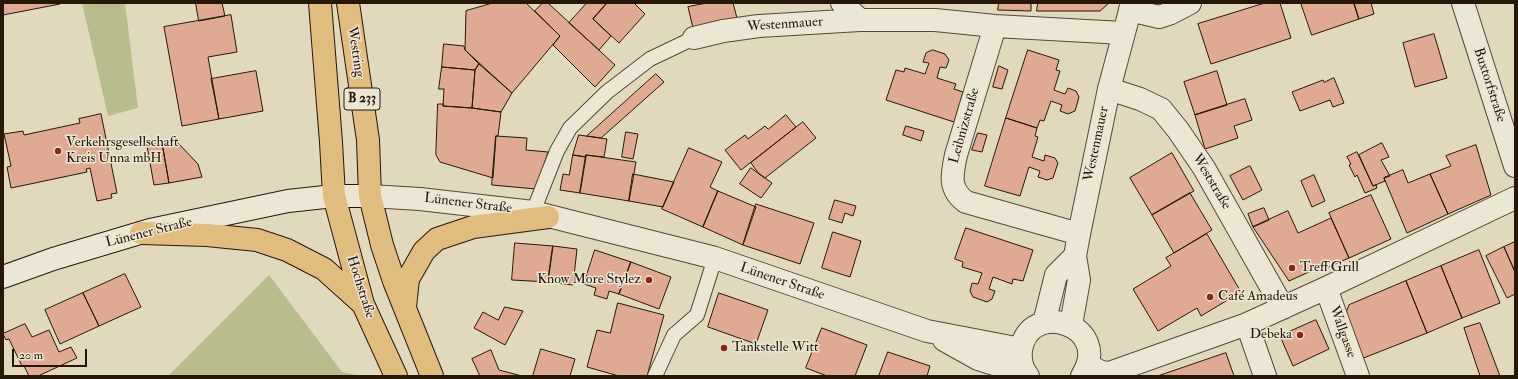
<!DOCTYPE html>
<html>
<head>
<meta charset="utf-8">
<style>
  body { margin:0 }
  #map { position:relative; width:1518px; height:379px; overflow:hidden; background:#e1d9be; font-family:"IM FELL Double Pica",serif }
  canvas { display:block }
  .frame { position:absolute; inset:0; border:4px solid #271709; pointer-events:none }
  .scale { position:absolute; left:12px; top:349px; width:75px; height:18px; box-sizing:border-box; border:2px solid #271709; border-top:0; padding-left:5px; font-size:12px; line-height:14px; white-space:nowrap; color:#271709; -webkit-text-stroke:3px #ece6d5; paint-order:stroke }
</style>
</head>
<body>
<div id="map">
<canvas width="1518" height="379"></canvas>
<div class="frame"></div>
<div class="scale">20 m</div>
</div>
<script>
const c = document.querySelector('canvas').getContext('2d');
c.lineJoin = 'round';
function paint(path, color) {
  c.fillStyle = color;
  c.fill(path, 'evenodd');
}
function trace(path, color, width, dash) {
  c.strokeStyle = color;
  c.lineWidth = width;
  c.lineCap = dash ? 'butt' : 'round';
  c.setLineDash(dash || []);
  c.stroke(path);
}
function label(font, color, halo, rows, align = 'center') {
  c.font = font + ' "IM FELL Double Pica",serif';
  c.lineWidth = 3;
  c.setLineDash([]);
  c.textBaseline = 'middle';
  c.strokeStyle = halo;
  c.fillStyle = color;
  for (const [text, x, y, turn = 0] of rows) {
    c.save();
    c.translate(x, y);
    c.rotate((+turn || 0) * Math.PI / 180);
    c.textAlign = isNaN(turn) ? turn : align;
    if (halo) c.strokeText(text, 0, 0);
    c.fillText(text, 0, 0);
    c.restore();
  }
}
const green = new Path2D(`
  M82,3H125L138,108L108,116Z
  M269,275L342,372L361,376H168Z`);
const building = new Path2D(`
  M3,3H60V4L3,15Z
  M196,3H222L225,16L199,21Z
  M493,3H526L560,36L512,93L465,50L466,11Z
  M543,3H548L615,65L595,87L553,45L560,36L535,11Z
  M587,3H607L593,19L611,36L599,50L569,23Z
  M607,3H634L645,14L619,43L593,19Z
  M707,3H733L737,18L693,28L688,7Z
  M999,3H1031V11L998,10Z
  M1038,3H1109L1100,11H1037Z
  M1265,3H1280L1291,38L1211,64L1198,24Z
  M1301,3H1354L1359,19L1312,35Z
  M1354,3H1371L1374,14L1359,19Z
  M231,15L237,52L208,57L219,119L182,126L164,27Z
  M1434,34L1447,78L1415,87L1403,43Z
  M444,44L464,46L465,50L479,64L475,70L442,67Z
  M933,50L945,54L949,60L946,68L940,67L937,78L956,84L954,89L963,92L954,122L886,100L896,70L904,72L905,68L925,74L929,63L923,62L926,53Z
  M1028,50L1059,60L1056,70L1060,71L1054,90L1065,94L1068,88L1076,91L1079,97L1075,111L1068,114L1060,111L1062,105L1051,101L1044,121L1040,120L1037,128L1006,118Z
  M479,64L512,93L501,112L472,108L475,70Z
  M999,66L1008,70L1002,89L993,87Z
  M442,67L475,70L472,108L443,106L444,89H439Z
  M256,71L263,111L219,119L211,79Z
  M1217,71L1227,105L1195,115L1184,82Z
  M656,74L664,82L601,138L587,136Z
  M1334,78L1344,103L1333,107L1330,100L1300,111L1292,92L1323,80L1324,82Z
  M1245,99L1252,120L1234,126L1238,138L1205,149L1195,115Z
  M438,104H443V106L472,108L501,112L498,136H496L493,178L440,162L436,155Z
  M101,114L117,193L111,194L112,198L97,201L90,168L86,169L87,172L11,188L7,167L11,166L4,134L23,131L24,135L80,123L79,119Z
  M786,115L796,127L741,170L725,150L745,135L748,139L765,126L768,129Z
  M1006,118L1037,128L1035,136L1038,137L1032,157L1044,161L1045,155L1055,158L1058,163L1053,178L1047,180L1038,177L1040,171L1029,167L1020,196L985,186Z
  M803,122L816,138L765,178L759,174L751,163Z
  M906,126L924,131L921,141L903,135Z
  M626,132L638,134L633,159L622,157Z
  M978,133L987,135L982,152L972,150Z
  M579,135L607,139L604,157L586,155V157L573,155Z
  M496,136L527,138L526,150L548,152L536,189L492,185Z
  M177,142L198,164L202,177L169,183L162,143Z
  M162,143L169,183L154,185L147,146Z
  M1382,143L1389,157L1381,160L1390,176L1384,178L1385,181L1373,186L1359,155Z
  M1476,145L1491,195L1448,214L1430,174L1451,166L1446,156Z
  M689,148L722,162L710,187L718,191L703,227L662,209Z
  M1357,152L1373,186L1376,185L1377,188L1365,193L1357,175L1355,177L1349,165L1351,164L1347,157Z
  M1172,153L1194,191L1152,215L1130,178Z
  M573,155L586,157L580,193L560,190L563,174L569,175Z
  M586,155L636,162L629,201L580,193Z
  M1250,166L1262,190L1243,200L1230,176Z
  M751,168L772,183L761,198L740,184Z
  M1403,170L1408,183L1430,174L1448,214L1407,233L1384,178Z
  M633,174L674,182L663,207L629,201Z
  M1314,175L1325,201L1312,207L1301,181Z
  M718,191L756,207L743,245L703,227Z
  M1190,193L1212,230L1174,253L1152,215Z
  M1371,195L1391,239L1349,258L1329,213Z
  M835,200L856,206L853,216L845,213L842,223L829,219Z
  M756,204L814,223L800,264L743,245Z
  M1264,208L1269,220L1253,227L1248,214Z
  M1288,211L1298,233L1331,218L1349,258L1321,270L1320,267L1289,281L1253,227Z
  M966,228L1033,250L1023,281L1013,279L1012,284L993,277L989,289L995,291L992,299L987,302L973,297L970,291L972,283L978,284L982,273L962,267L963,262L955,259Z
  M833,232L861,241L850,277L822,268Z
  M1207,234L1241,292L1201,316L1197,308L1158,331L1133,289L1171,266L1166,258Z
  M1515,242V272L1504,247Z
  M515,243L553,246L548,282L512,280Z
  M553,246L577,249L573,285L548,282Z
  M1504,247L1515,272V294L1507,298L1486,256Z
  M595,250L631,262L619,294L609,291L607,299L594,295L596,288L584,284Z
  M1479,250L1500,303L1462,318L1441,266Z
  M631,262L671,277L659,309L619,294Z
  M1441,266L1462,318L1427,333L1406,281Z
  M125,274L141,307L99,326L83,293Z
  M1406,281L1427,333L1361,359L1345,315L1349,305Z
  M83,293L99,326L60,344L45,310Z
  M719,293L768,310L756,344L708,327Z
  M618,303L664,315L647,376H619L587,367L597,330L610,333Z
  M505,307L523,311L505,345L474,328L483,312L498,320Z
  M1316,320L1329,349L1293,366L1280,336Z
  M1480,323L1500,376H1480L1464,328Z
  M25,324L32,337L49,330L59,352L71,347L77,358L38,376H29L24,366H22L9,339L6,340L3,334Z
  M822,328L867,345L855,376H827L806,368Z
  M541,349L575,359L570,376H533Z
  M491,350L499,370L522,376H480L472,359Z
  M888,352L930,366L927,376H879Z
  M1226,353L1234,376H1158Z`);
const service = new Path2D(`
  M533,212L557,151L570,128L607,92L650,59L694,38
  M655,376L674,335L697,315L715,258`);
const minor = new Path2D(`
  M842,3L860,20
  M1463,3L1515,166
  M1130,10L1159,17L1171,13L1190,3
  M995,26L956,155C952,174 948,189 966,202L1079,234
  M694,38L723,31L759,26L860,20H935L995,26L1123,33
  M1109,89L1140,99L1161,109L1178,130L1204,168L1283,308
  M1326,288L1358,376
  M1247,324L1265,376
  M1088,365L1101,372L1109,373L1247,324L1326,288L1515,198`);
const tertiary = new Path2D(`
  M370,196L420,199L533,212L715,258L927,331L1021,349
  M1044,323L1056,275L1075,256
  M1071,325L1079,280L1075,256L1079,234L1109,89L1132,3
  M944,340L978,359L1026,374
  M1028,376C1022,369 1020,359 1021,350C1029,298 1114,325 1082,376`);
const secondary = new Path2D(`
  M3,277L53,259L150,230L288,201L334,196H370`);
const primary = new Path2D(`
  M320,3L331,142L334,196L363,304L396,376
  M348,3L368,140L370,196L382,245L394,281L432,376
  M141,233L207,235L257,240L287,250L324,269L363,304
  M405,307L408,279L424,251L437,239L473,227L548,217`);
const markers = [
  [58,151,4,"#8f2418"],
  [1292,268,4,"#8f2418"],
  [649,280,4,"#8f2418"],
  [1210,297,4,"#8f2418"],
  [1300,335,4,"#8f2418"],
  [724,348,4,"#8f2418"]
];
const shields = [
  [362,99,36]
];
const shieldNames = [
  ["B 233",362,99]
];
const streetNames = [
  ["Westenmauer",785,25,-4],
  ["Westring",355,52,81],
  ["Buxtorfstraße",1489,85,72],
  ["Leibnizstraße",965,126,-74],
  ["Westenmauer",1097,144,-78],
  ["Weststraße",1211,182,59],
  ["Lünener Straße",468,204,7],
  ["Lünener Straße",149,233,-14],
  ["Lünener Straße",782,282,19],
  ["Hochstraße",360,287,72],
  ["Wallgasse",1342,332,70]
];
const poiNames = [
  ["Verkehrsgesellschaft",66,143],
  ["Kreis Unna mbH",66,159],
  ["Treff Grill",1300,268],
  ["Know More Stylez",641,280,"right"],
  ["Café Amadeus",1218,297],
  ["Debeka",1292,335,"right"],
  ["Tankstelle Witt",732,348]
];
paint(green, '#b9bd8d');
paint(building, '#dfa994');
trace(building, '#271709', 1);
trace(service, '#564836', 16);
trace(minor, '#564836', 24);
trace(tertiary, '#564836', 24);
trace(secondary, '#271709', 24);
trace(primary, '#271709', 24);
trace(service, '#ece6d5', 14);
trace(minor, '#ece6d5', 22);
trace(tertiary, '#ece6d5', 22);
trace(secondary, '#ece6d5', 22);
trace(primary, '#e0bc7f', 22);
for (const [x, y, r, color] of markers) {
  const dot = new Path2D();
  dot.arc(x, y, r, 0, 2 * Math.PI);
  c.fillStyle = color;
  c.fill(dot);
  trace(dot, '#ece6d5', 1.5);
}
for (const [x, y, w] of shields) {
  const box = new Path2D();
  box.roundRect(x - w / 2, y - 11, w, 22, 3);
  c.fillStyle = '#ece6d5';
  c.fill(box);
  trace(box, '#271709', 1);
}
label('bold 13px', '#271709', null, shieldNames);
label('14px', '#271709', '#ece6d5', streetNames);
label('14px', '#271709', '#ece6d5', poiNames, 'left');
</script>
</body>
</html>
